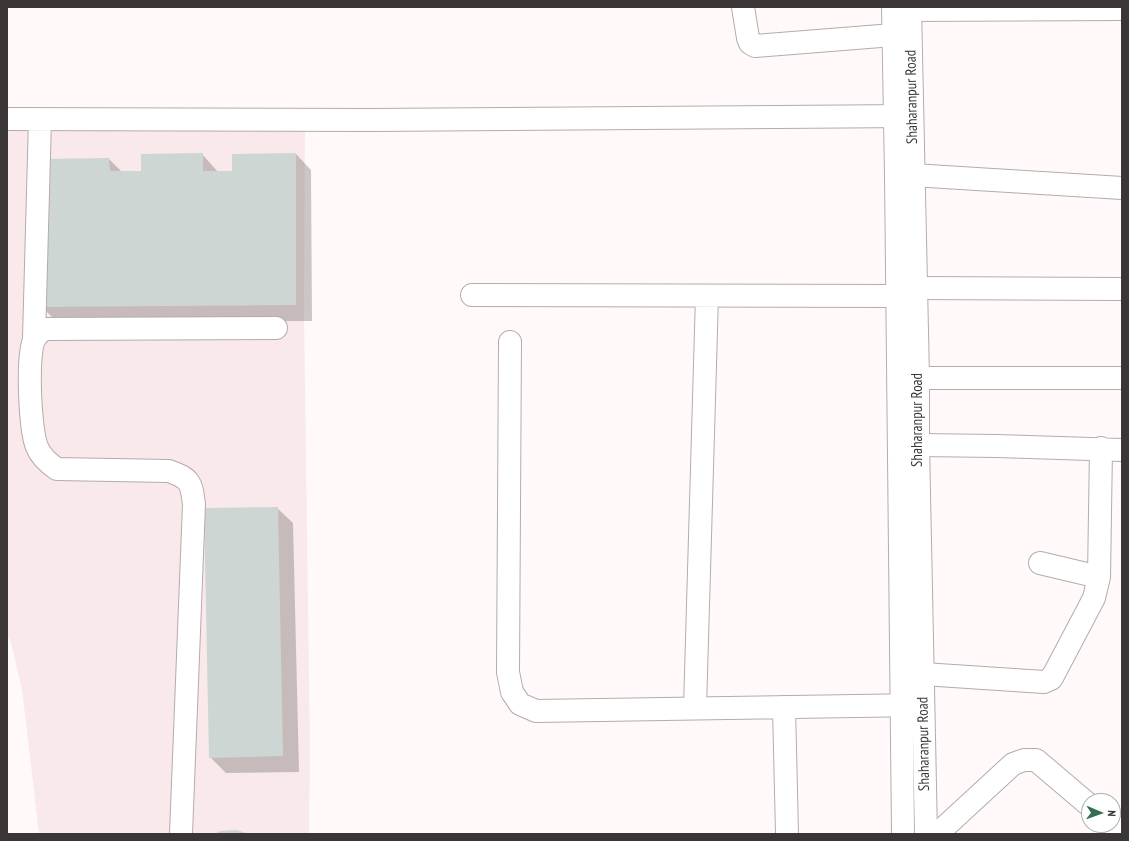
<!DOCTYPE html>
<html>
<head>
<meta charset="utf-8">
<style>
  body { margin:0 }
  #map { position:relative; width:1129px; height:841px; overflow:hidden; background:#fff9f9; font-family:"PT Sans Narrow",sans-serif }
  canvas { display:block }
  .frame { position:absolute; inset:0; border:8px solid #3a3636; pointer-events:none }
  .north { position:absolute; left:1081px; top:793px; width:40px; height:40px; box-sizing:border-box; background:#fff; border:1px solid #b0afaf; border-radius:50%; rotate:92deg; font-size:11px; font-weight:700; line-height:16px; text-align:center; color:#3a3636 }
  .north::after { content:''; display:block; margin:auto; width:14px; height:18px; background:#366e55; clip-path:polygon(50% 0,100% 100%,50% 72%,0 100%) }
</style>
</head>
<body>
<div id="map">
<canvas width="1129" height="841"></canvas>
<div class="frame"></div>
<div class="north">N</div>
</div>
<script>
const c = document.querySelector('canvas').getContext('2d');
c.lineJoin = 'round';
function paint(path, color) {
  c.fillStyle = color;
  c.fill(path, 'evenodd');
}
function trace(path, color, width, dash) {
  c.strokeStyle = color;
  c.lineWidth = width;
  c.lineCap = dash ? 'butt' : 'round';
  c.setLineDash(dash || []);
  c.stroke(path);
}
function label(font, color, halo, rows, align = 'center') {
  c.font = font + ' "PT Sans Narrow",sans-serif';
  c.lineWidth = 3;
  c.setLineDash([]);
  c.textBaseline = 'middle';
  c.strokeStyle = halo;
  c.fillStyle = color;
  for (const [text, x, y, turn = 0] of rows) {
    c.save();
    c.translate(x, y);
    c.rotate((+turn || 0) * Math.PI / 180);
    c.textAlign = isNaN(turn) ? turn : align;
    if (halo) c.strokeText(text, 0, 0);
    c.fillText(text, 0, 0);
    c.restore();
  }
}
const built = new Path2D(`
  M305,130L304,313L310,751L309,834H39L22,689L11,643L7,635V131Z`);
const shadow = new Path2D(`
  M202,154L218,172H233L296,154L311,170L312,321L57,322L41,306L109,159L122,172H142Z
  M277,508L293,523L299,772L226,773L210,757Z`);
const building = new Path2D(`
  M203,153V171H232V154L296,153V305L40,307V159L109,158L110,171H141V154Z
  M278,507L283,756L209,758L204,508Z
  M237,830L249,834H214L220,831Z`);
const minor = new Path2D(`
  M743,7L748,38L750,43L755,46L893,35
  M910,10L1122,9
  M7,119L371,120L912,116
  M896,174L1122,188
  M916,288L1122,289
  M472,295L897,296
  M34,338L40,119
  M510,342L508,672L512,692L520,704L536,711L920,705
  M918,378H1122
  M918,445L997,446L1122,450
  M1099,577L1101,448
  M923,674L1044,682L1051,679L1054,674L1094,598L1099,577L1040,563
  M784,707L787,834
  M695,708L707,296
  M1113,825L1122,833
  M181,834L194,504C191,482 191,479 169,471L57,469C48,463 41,457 37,447C30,431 26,352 35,338C37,335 41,332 43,329L276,328
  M937,834L1013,764L1024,760H1036L1089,805`);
const major = new Path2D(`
  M893,7L896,174L903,834
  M910,7L918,378V445L926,834`);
const streetNames = [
  ["Shaharanpur Road",912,97,-91],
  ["Shaharanpur Road",918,420,-90],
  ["Shaharanpur Road",924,744,-91]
];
paint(built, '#f9e9ea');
paint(shadow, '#0003');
paint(building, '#cdd6d2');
trace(minor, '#b5abac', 24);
trace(major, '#b5abac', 24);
trace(minor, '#fff', 22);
trace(major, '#fff', 22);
label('15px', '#3a3636', '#fff', streetNames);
</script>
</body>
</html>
